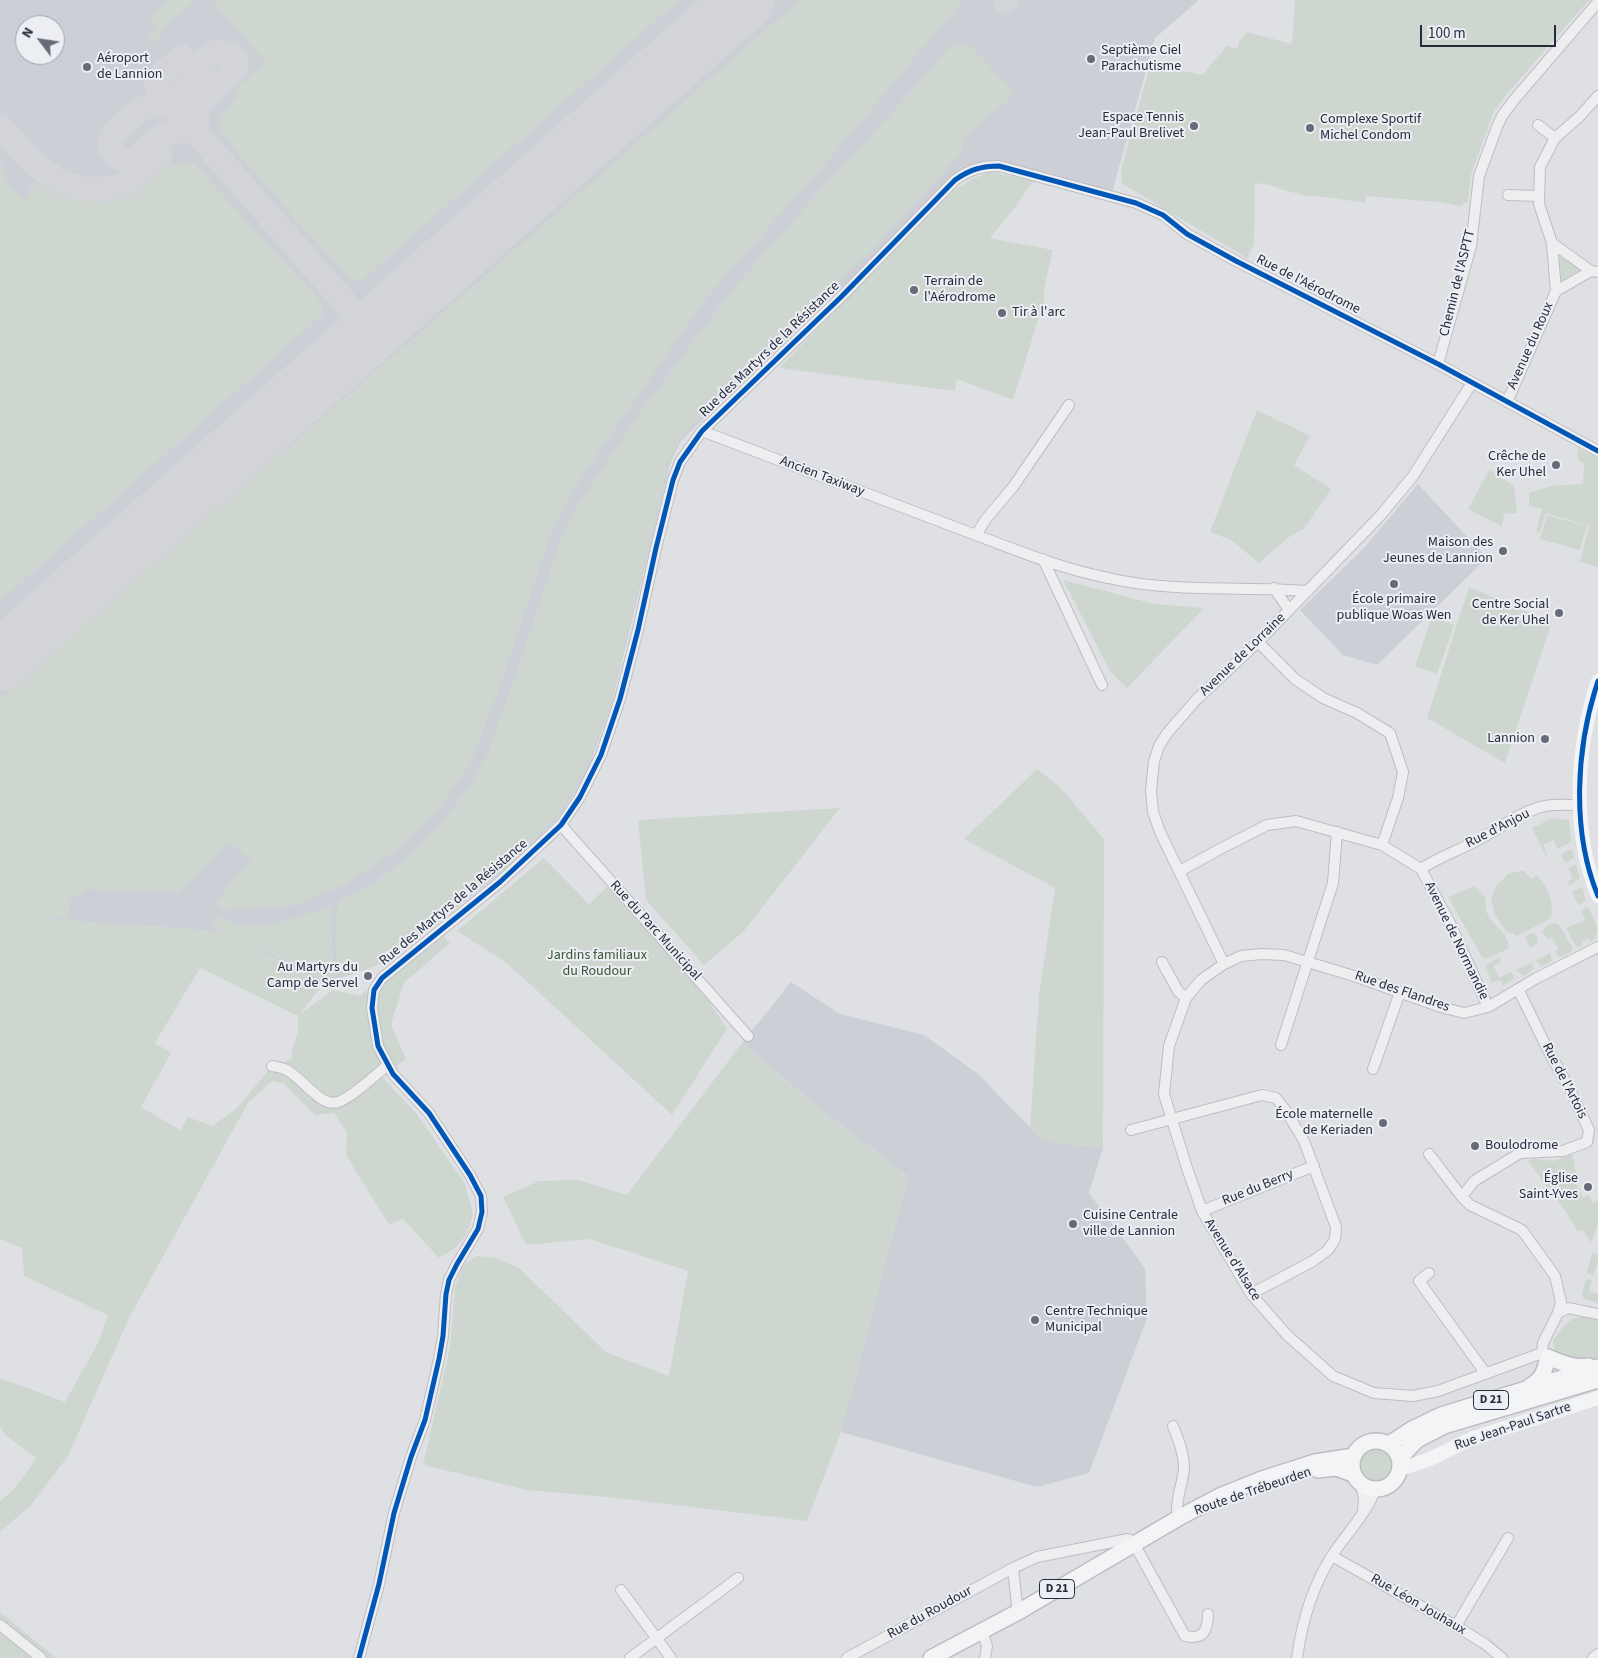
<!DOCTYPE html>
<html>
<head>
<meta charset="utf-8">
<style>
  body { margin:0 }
  #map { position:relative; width:1598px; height:1658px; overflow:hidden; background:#dfe0e4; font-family:"Source Sans 3",sans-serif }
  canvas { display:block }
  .north { position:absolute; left:15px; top:15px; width:50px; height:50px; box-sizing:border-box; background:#eceef4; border:1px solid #9da0aa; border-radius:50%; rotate:301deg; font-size:14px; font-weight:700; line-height:20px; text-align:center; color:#272c3c }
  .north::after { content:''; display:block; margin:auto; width:18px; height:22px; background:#676b77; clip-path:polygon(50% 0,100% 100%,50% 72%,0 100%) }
  .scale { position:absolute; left:1420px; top:25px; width:136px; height:22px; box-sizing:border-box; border:2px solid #272c3c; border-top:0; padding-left:6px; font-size:15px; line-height:18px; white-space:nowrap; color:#272c3c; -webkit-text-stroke:4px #eceef4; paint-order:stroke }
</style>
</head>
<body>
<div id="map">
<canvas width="1598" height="1658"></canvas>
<div class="north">N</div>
<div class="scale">100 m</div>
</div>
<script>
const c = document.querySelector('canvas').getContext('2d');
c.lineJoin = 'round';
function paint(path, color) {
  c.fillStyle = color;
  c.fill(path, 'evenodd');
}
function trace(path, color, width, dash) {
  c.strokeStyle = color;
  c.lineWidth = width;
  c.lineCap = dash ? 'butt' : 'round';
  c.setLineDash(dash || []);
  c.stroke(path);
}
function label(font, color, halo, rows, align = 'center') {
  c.font = font + ' "Source Sans 3",sans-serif';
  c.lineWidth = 4;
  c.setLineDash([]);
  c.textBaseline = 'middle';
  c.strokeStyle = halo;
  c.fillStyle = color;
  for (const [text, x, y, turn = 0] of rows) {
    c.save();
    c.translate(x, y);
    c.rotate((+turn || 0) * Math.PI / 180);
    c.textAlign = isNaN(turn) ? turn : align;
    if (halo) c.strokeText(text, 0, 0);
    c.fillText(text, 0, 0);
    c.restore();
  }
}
const built = new Path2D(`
  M0,0H1199L1155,38L1111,196L999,166L955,180L734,389L681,441L670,464L612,702L587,772L559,817L511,865L387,962L323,984L232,936L212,931L42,919L0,991ZM25,25H55V55H25Z
  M1418,484L1487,558L1377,665L1343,655L1300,610L1363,549Z
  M791,982L840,1014L924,1035L978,1074L1043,1141L1103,1148L1089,1193L1145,1268L1147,1318L1089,1473L1037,1487L841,1432L908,1176L829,1116L742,1043Z`);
const green = new Path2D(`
  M169,0H196L159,32L162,35L152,44L147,37L157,27L149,17Z
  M212,0H679L361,281L350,279C314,239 277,200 243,159C236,150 224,139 220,128C217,115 230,104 238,96L234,90L266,62Z
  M800,0H963L837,150L707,297L618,424L575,487L551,533L501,684L470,764L436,812L390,855L342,886L295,905L226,910L215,903L251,859L229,843L179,892L89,889L69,901V919L41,918L0,987V700Z
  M1295,0H1589L1507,94L1494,111L1471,174L1468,201L1460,206L1438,202L1366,196L1365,203L1326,197L1308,196L1283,190L1270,185L1255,183L1254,244L1247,258L1126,186L1122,183L1121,170L1149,69L1159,63L1162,67L1202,75L1227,46L1238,49L1239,42L1247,32L1292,44Z
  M957,45L972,47L1015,94L966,136L960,154L875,247L680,439L668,465L611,702L585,771L557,816L510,865L387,961L344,976C331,957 335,924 339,903L343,898L378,880L412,854L443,822L469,787L487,756L527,642L558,546L565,529L579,503L640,413L733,289L806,206L908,95L946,51Z
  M0,162L3,166L8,184L26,200L33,182L67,199L112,202L148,184L171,164H194L321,302L324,313L0,601Z
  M990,172L1033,181L1013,210L990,238L1053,250L1044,289V301L1013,400L957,379L955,391L779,368L953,191L972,179Z
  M1559,256L1581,269L1557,284Z
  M1257,410L1310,436L1294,465L1331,489L1304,529L1289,537L1259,563L1231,540L1210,532Z
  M1578,448L1598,458V567L1580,562L1589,526L1546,513L1540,533L1536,532L1542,509L1529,506V493L1551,486L1583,484L1584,464L1577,459Z
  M1489,470L1514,486L1517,513L1504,514L1502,526L1468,509Z
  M1547,515L1587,526L1580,550L1540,539Z
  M1063,580L1154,604L1204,608L1127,688L1110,671Z
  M1469,587L1552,622L1505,763L1427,718Z
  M1432,617L1454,625L1437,674L1415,666Z
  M1037,769L1060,787L1104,839L1103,1148L1043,1141L1030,1128L1039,995L1055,888L964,839Z
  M840,808L744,931L704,965L646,900L638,820Z
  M1553,818L1569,820L1571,842L1558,849L1553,840L1543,845L1548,858H1547L1532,828Z
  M1572,849L1574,858L1565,863L1561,854Z
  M544,858L589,904L608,886L700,988L727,1029L672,1115L531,985L504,961L457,931Z
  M1576,865L1580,878L1569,886L1567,882L1573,878L1568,868Z
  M1521,871H1524L1532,879L1537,875C1548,888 1554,901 1551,918L1517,936L1505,930L1495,915L1491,900L1495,887L1508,874Z
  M1474,886L1485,897C1486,902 1485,908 1487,913C1493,927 1512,935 1508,949L1486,959L1482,957L1448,897Z
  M1582,887L1586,901L1578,905L1572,892Z
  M329,907L333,914L332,948L336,975L323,981L268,952L210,926L222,916C227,919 234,925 240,925C264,930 305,915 329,907Z
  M1588,907L1598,929L1595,939L1591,942L1589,938L1581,942L1582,946L1579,947L1576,946L1566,928L1585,920L1581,911Z
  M42,919L212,931L231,936L323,984L300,1014L333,990L360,996L442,935L450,943L404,983L391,1024L406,1059L382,1077L416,1113L465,1184L473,1214L467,1234L455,1248L439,1258L403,1219L389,1225L346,1155L347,1133L334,1113L315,1115L284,1084L272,1081L248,1103L129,1318L68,1456L31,1505L0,1532V1501L14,1489L37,1458L6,1436L0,1427V1378L65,1402L98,1343L108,1315L24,1276L22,1248L0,1239V991ZM200,968L298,1016V1032L292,1050V1059L272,1066L236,1109L212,1126L188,1117L180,1130L141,1107L171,1053L155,1043Z
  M1555,923L1560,926L1572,947L1571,952L1561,957L1558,956L1555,951L1558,949L1552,937L1548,939L1542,932L1546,926Z
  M1534,933L1537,937V944L1530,948L1525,938L1529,934Z
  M1550,953L1552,961L1541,967L1536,960Z
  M1500,957L1501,962L1493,966L1499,978L1511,972L1515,978L1503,986L1500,980L1492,983L1485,966Z
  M1531,963L1534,969L1523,976L1516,970Z
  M742,1043L829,1116L908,1176L841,1432L807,1521L616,1498L528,1490L423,1465L450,1347L455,1287L463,1265L477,1256L497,1258L520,1269L606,1352L669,1376L688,1271L590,1239L526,1245L503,1197L539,1181L578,1180L627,1195Z
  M1572,1154L1575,1165L1574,1167L1579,1176L1573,1179L1583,1197L1589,1195L1593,1203L1598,1201V1224L1591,1243L1583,1230L1578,1231L1566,1212L1528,1161L1533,1159L1554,1161Z
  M1592,1253L1598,1254V1260L1593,1276L1587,1273Z
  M1586,1279L1592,1280L1589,1291L1598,1294V1303L1584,1299L1582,1294Z
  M1583,1316L1598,1320V1359C1581,1364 1571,1361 1556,1355L1553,1341C1562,1328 1567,1319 1583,1316Z
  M1360 1464a16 16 0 1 1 32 0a16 16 0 1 1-32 0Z
  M0,1612L56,1658H0Z`);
const taxiway = new Path2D(`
  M1006,0V1
  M178,111L156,84V80L159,77L182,57
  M181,115C178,103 181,92 190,83C193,80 196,78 199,75C204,69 202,60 210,55C217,50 225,53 232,55L236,60V68L199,105L196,115L197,134
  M0,127C29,157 54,194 101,189C111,188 122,187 131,182C141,175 150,165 160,156
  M197,134C168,122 153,144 132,162C119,162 103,148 112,135C133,116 153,88 181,115L354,313C361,330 360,337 350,352
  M354,313C368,321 377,320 391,314`);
const runway = new Path2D(`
  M0,661L744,0`);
const street = new Path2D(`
  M1598,96L1579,117L1555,138L1540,167L1539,204L1552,243L1591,271L1598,272
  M1538,125L1555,138
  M1508,195L1539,196
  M1556,291L1591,271
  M1438,364L1471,246L1479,176L1497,127L1502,116L1514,100L1598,2
  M1507,402L1556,291L1552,243
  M702,431C788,464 874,497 960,529C1009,547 1057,568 1108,578C1173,593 1241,586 1308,591
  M976,535L986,519L1013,487L1069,405
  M1043,559L1102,685
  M1274,588L1289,610
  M1258,642L1295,679L1323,698L1357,713L1390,733L1403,772L1398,798L1382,845
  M561,825L748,1036
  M1421,869C1439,857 1457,851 1476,841C1498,830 1520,811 1545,806C1555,804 1568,805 1579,805
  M1180,871L1220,849L1267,825L1296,821L1382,845L1421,869L1450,923L1488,1007
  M1162,962L1178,991L1186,998
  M1224,964L1160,832L1153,812L1151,790L1154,761L1159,746L1168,732L1197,699L1258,642L1380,516L1413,476L1472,383
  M1518,989L1549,1052L1568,1086L1589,1130L1587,1142L1563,1151L1520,1153L1474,1181L1462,1197L1470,1205L1522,1230L1555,1276L1561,1302L1558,1313
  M1281,1045L1333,883L1337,832
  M272,1066C277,1067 283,1068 287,1070C301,1077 321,1108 338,1102C353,1097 375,1075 388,1065
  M1373,1069L1400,992
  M1131,1130L1262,1095L1276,1098L1286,1111L1304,1141L1336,1227L1335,1239L1328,1250L1313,1261L1251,1294
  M1429,1154L1462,1197
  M1202,1211L1314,1166
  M1429,1273L1419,1281L1486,1374
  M1542,1353L1438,1391L1413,1396L1374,1393L1333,1376L1287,1335L1251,1294L1202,1211L1187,1168L1164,1094L1169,1046L1186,998L1201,980L1224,964L1241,956L1262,954L1284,955L1354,976L1441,1007L1464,1013L1488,1007L1535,979L1598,947
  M1542,1353L1543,1343L1558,1313L1568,1308L1598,1314
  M1173,1426C1178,1439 1184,1453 1184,1468C1183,1482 1177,1495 1177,1510L1182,1516
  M1361,1484L1364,1499L1363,1511
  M1332,1556L1456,1626L1485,1644L1502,1658
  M1013,1568L1017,1605L1020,1611
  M621,1590L671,1658
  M0,1625L41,1658
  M1456,1626L1508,1538
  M982,1630L987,1646L985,1658
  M359,1658L379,1584L394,1513L411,1457L425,1420L439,1359L443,1336L446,1294L449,1280L457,1264L478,1229L482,1212L481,1196L470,1175L429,1113L393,1074L378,1046L372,1008L374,990L382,978L500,882L561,825L580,797L601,755L620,699L638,630L656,548L673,480L680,462L702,431L841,297L955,180C969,170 981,166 999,166L1136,203L1163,215L1187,234L1236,261L1438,364L1598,451
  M630,1658L738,1578
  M847,1658L1013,1568L1037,1557L1128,1539L1136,1543L1137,1549L1185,1636C1203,1640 1208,1631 1208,1614
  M1297,1658C1302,1621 1313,1585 1333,1554C1347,1533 1367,1513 1375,1490
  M1593,1658L1598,1654`);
const secondary = new Path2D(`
  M1598,681C1576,747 1571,831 1598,896
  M1401,1469L1430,1459L1471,1439L1598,1398`);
const primary = new Path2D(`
  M1530,1386C1544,1378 1544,1371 1548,1357C1562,1363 1573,1368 1589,1366
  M1352 1465a24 24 0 1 1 48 0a24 24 0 1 1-48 0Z
  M1389,1444L1412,1429L1441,1415L1598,1367
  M1400,1458L1417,1440L1444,1426L1598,1380
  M1318,1470L1336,1468L1353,1474
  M931,1658L1020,1611L1182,1516L1222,1495L1262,1479L1315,1462L1354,1456`);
const cycleway = new Path2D(`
  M1598,681C1576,747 1571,831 1598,896
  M359,1658L379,1584L394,1513L411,1457L425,1420L439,1359L443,1336L446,1294L449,1280L457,1264L478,1229L482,1212L481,1196L470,1175L429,1113L393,1074L378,1046L372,1008L374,990L382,978L500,882L561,825L580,797L601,755L620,699L638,630L656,548L673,480L680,462L702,431L841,297L955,180C969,170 981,166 999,166L1136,203L1163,215L1187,234L1236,261L1438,364L1598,451`);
const markers = [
  [1091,59,5,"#676b77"],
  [87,67,5,"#676b77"],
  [1194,126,5,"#676b77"],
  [1310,128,5,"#676b77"],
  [914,290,5,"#676b77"],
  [1002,313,5,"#676b77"],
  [1556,465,5,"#676b77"],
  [1503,551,5,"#676b77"],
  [1394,584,5,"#676b77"],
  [1559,613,5,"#676b77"],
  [1545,739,5,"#676b77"],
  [368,976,5,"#676b77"],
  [1383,1123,5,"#676b77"],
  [1475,1146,5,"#676b77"],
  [1588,1187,5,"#676b77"],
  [1073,1224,5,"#676b77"],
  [1035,1320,5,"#676b77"]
];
const shields = [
  [1491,1400,35],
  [1057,1589,35]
];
const shieldNames = [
  ["D 21",1491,1400],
  ["D 21",1057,1589]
];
const poiNames = [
  ["Septième Ciel",1101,51],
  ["Parachutisme",1101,67],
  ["Aéroport",97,59],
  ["de Lannion",97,75],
  ["Espace Tennis",1184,118,"right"],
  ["Jean-Paul Brelivet",1184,134,"right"],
  ["Complexe Sportif",1320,120],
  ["Michel Condom",1320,136],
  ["Terrain de",924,282],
  ["l'Aérodrome",924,298],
  ["Tir à l'arc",1012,313],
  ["Crêche de",1546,457,"right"],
  ["Ker Uhel",1546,473,"right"],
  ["Maison des",1493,543,"right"],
  ["Jeunes de Lannion",1493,559,"right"],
  ["École primaire",1394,600,"center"],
  ["publique Woas Wen",1394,616,"center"],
  ["Centre Social",1549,605,"right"],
  ["de Ker Uhel",1549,621,"right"],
  ["Lannion",1535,739,"right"],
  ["Au Martyrs du",358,968,"right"],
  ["Camp de Servel",358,984,"right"],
  ["École maternelle",1373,1115,"right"],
  ["de Keriaden",1373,1131,"right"],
  ["Boulodrome",1485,1146],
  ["Église",1578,1179,"right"],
  ["Saint-Yves",1578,1195,"right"],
  ["Cuisine Centrale",1083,1216],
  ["ville de Lannion",1083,1232],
  ["Centre Technique",1045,1312],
  ["Municipal",1045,1328]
];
const streetNames = [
  ["Chemin de l'ASPTT",1458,283,-76],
  ["Rue de l'Aérodrome",1308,285,27],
  ["Avenue du Roux",1531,346,-66],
  ["Rue des Martyrs de la Résistance",770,350,-44],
  ["Ancien Taxiway",822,477,21],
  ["Avenue de Lorraine",1243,655,-44],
  ["Rue d'Anjou",1498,829,-27],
  ["Rue des Martyrs de la Résistance",454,903,-40],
  ["Rue du Parc Municipal",655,931,48],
  ["Avenue de Normandie",1456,941,64],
  ["Rue des Flandres",1402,992,19],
  ["Rue de l'Artois",1564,1081,63],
  ["Rue du Berry",1258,1188,-22],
  ["Avenue d'Alsace",1232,1260,58],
  ["Rue Jean-Paul Sartre",1513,1427,-19],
  ["Route de Trébeurden",1253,1492,-19],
  ["Rue Léon Jouhaux",1418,1605,30],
  ["Rue du Roudour",930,1613,-29]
];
const parkNames = [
  ["Jardins familiaux",597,956],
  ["du Roudour",597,972]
];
paint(built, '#cdcfd7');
paint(green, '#ced7cf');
trace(taxiway, '#d3d4d8', 25);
trace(runway, '#d3d4d8', 61);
trace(street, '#bdbec2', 12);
trace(primary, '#bbbdc1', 18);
trace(street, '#eeeef1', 10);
trace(secondary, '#f3f4f5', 14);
trace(primary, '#f3f4f5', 15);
trace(cycleway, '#0057b8', 5);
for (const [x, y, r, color] of markers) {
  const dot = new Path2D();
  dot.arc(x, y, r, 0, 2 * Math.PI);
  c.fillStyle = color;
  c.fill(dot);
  trace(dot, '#eceef4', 2);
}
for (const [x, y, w] of shields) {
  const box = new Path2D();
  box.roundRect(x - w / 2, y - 9.5, w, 19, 4);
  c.fillStyle = '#eceef4';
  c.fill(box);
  trace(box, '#272c3c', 1);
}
label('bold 12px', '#272c3c', null, shieldNames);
label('14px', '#272c3c', '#eceef4', poiNames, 'left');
label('14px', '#272c3c', '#eceef4', streetNames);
label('14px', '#365735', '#eceef4', parkNames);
</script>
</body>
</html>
